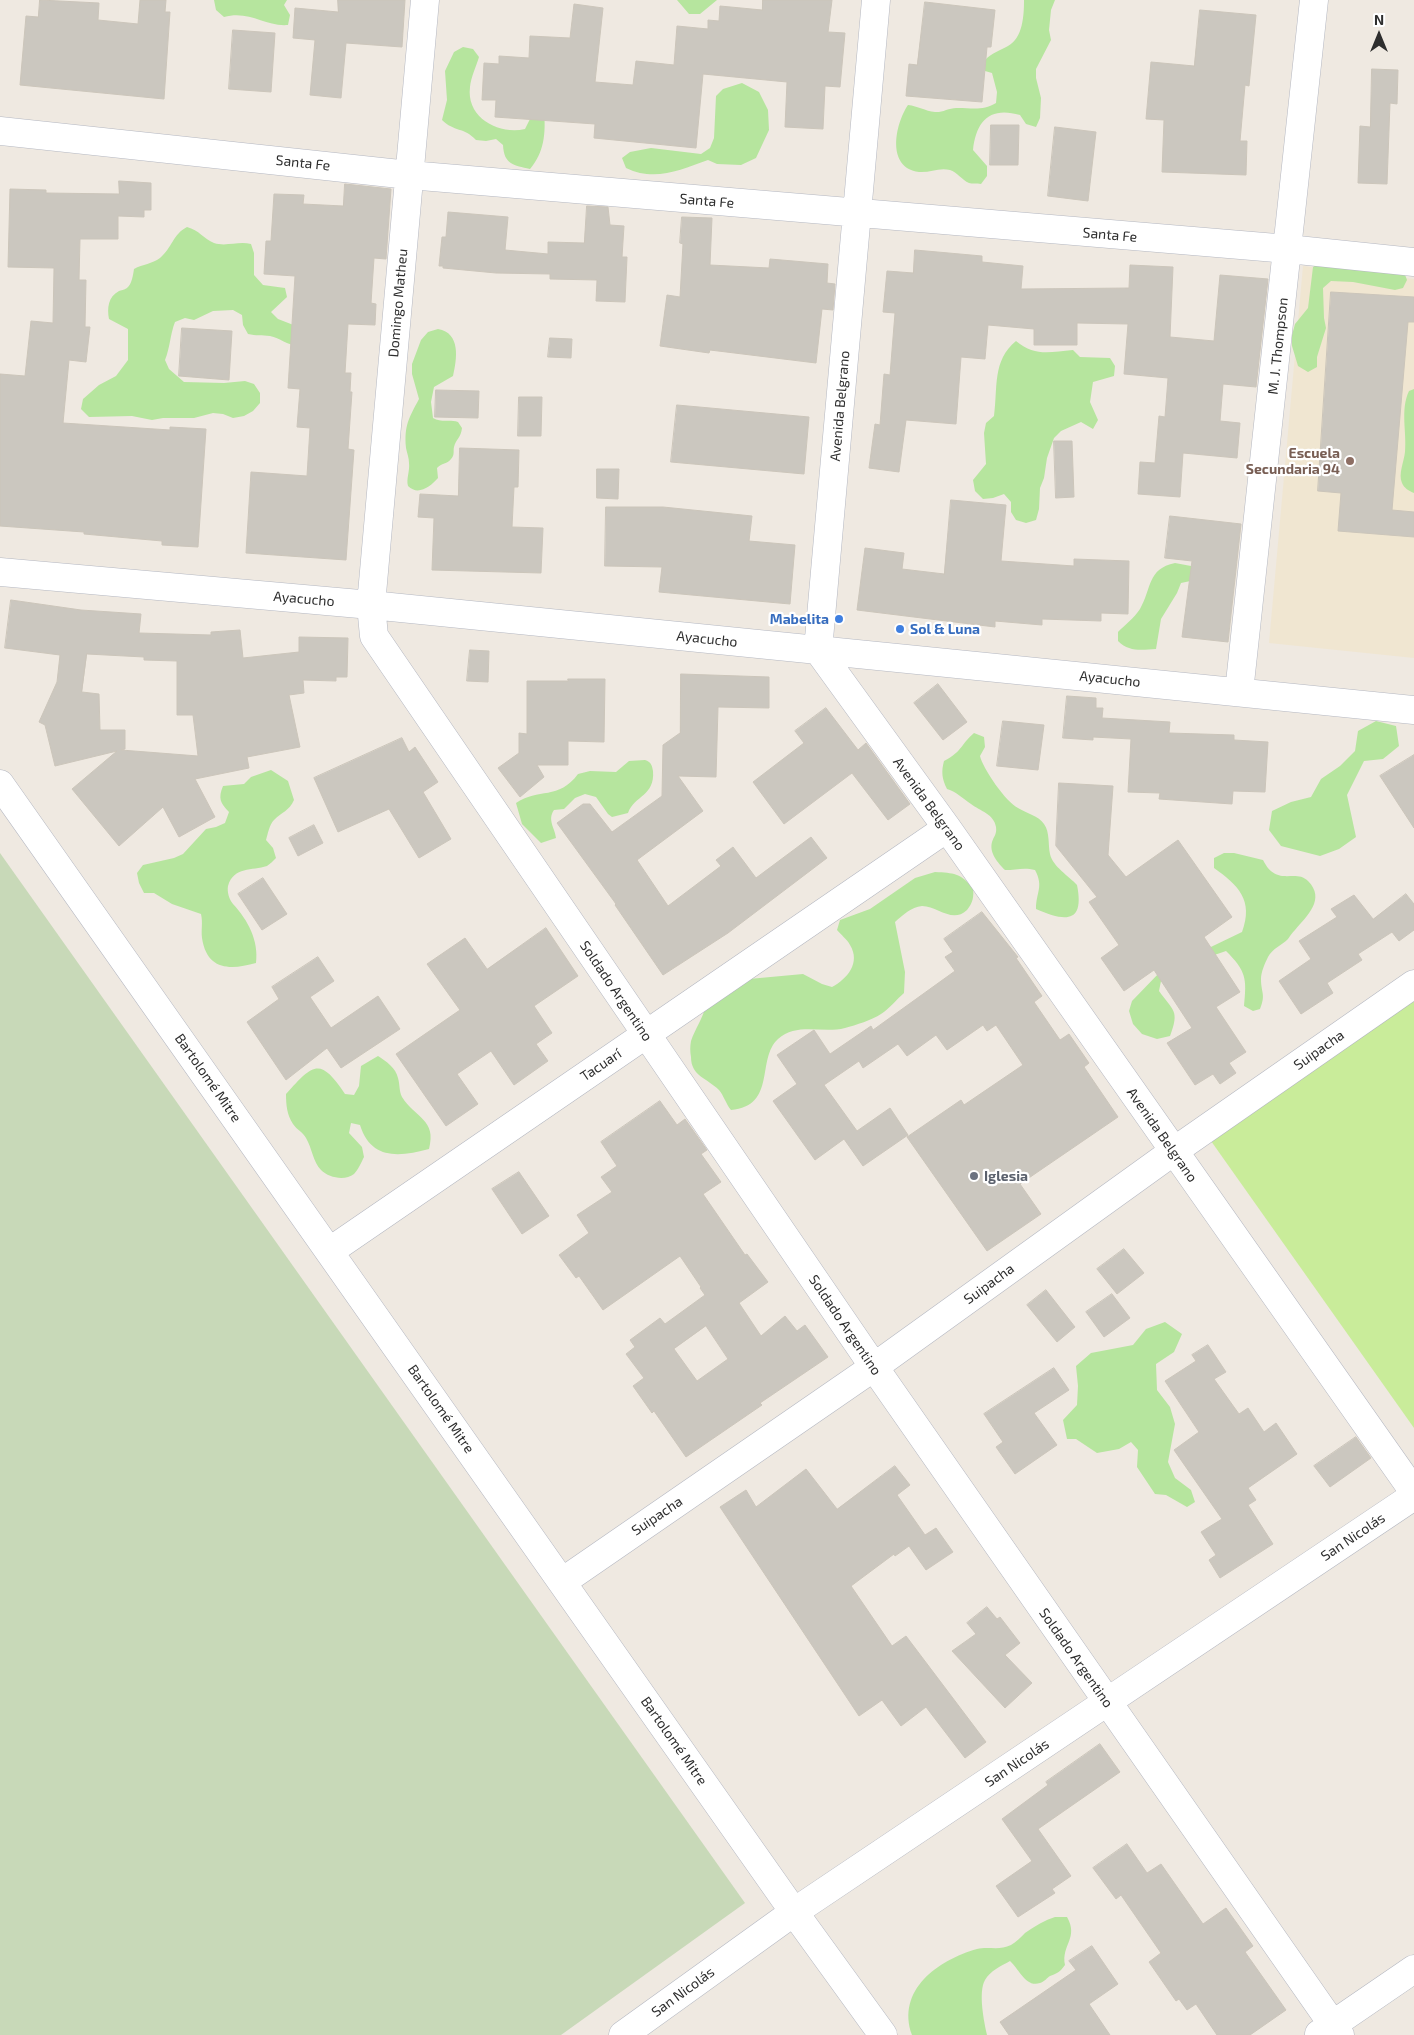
<!DOCTYPE html>
<html>
<head>
<meta charset="utf-8">
<style>
  body { margin:0 }
  #map { position:relative; width:1414px; height:2035px; overflow:hidden; background:#efe9e1; font-family:"Exo 2",sans-serif }
  canvas { display:block }
  .north { position:absolute; left:1354px; top:10px; width:50px; height:50px; -webkit-text-stroke:4px #fff; paint-order:stroke; rotate:0deg; font-size:14px; font-weight:700; line-height:20px; text-align:center; color:#2e2e2e }
  .north::after { content:''; display:block; margin:auto; width:18px; height:22px; background:#2e2e2e; clip-path:polygon(50% 0,100% 100%,50% 72%,0 100%) }
</style>
</head>
<body>
<div id="map">
<canvas width="1414" height="2035"></canvas>
<div class="north">N</div>
</div>
<script>
const c = document.querySelector('canvas').getContext('2d');
c.lineJoin = 'round';
function paint(path, color) {
  c.fillStyle = color;
  c.fill(path, 'evenodd');
}
function trace(path, color, width, dash) {
  c.strokeStyle = color;
  c.lineWidth = width;
  c.lineCap = dash ? 'butt' : 'round';
  c.setLineDash(dash || []);
  c.stroke(path);
}
function label(font, color, halo, rows, align = 'center') {
  c.font = font + ' "Exo 2",sans-serif';
  c.lineWidth = 4.5;
  c.setLineDash([]);
  c.textBaseline = 'middle';
  c.strokeStyle = halo;
  c.fillStyle = color;
  for (const [text, x, y, turn = 0] of rows) {
    c.save();
    c.translate(x, y);
    c.rotate((+turn || 0) * Math.PI / 180);
    c.textAlign = isNaN(turn) ? turn : align;
    if (halo) c.strokeText(text, 0, 0);
    c.fillText(text, 0, 0);
    c.restore();
  }
}
const education = new Path2D(`
  M1303,266L1414,279V658L1269,643Z`);
const green = new Path2D(`
  M214,0H287L284,5L290,15L288,25C265,27 250,10 224,17L216,10Z
  M677,0H717L700,14H689Z
  M1024,0H1055L1051,10L1049,30L1051,40L1036,69V78L1041,98L1040,118L1036,127L1026,124L1020,115C990,106 976,121 973,150L987,166V176L981,184C977,183 972,184 969,183C962,180 957,172 950,170C939,167 930,173 919,172C886,168 895,124 908,105C918,106 925,111 935,112C942,113 950,107 958,108C972,108 983,111 996,103L997,92L992,73L985,71V60C992,53 999,51 1008,46C1023,38 1024,15 1024,0Z
  M463,47L473,49L479,57C476,67 471,77 470,87C466,118 499,135 525,129L534,111L544,112C546,133 544,153 530,169C514,165 504,165 503,145L496,139L486,141L476,140C464,127 454,132 442,120L447,100L445,71L454,52Z
  M742,83L759,92L768,110L769,130L756,158L741,165L717,164L708,160C680,170 655,182 626,168L622,158L630,152L651,148L701,154L710,148L714,138L716,96L723,89Z
  M187,227C199,230 204,239 214,243C226,247 238,241 251,244L254,253V275L263,285L285,288L287,297L271,312L278,319L296,326L298,346C287,345 280,338 270,336C262,335 256,336 248,334L243,325L242,315L233,310L213,311L194,320L185,318L175,322C170,335 170,348 165,360L169,369L184,382L224,383L245,381L254,384L260,393V403L253,411L244,416L233,418L223,414L213,413L194,418H163L152,420L132,416L89,417L81,409L83,399L99,385L116,376L128,360V329L109,319C107,308 108,297 119,291C121,290 124,290 127,288C132,284 133,275 134,269C143,264 152,264 160,258C172,248 173,234 187,227Z
  M1322,261L1404,272L1407,280L1403,288L1395,290L1353,282L1331,281L1323,288L1324,318L1326,328L1317,357V367L1308,372L1298,366L1292,346V335L1295,324L1308,308L1313,267Z
  M438,329C461,333 457,359 453,376L434,387L431,402L433,418C441,423 450,419 458,422L462,428C461,438 456,439 454,447C453,451 455,455 451,459C448,464 441,463 437,468L438,478C430,487 418,496 408,486C406,479 410,471 409,463C409,458 407,453 406,448C404,425 409,418 419,399L412,374V364L421,340L428,332Z
  M1016,341C1035,357 1050,352 1073,350L1080,357L1110,358L1115,366L1114,376L1093,382L1090,402L1098,420L1093,429L1081,422L1061,431L1054,438L1047,458L1044,478L1040,488L1039,509L1036,520L1026,523L1016,520L1011,512V502L1004,494L993,498L983,499L975,491L973,480L986,464L984,433L986,423L994,416C998,387 992,361 1016,341Z
  M1414,389V493C1409,491 1404,488 1402,483C1398,474 1404,462 1405,452C1407,432 1400,410 1409,391Z
  M1175,563L1207,569L1200,579L1181,583L1177,593L1161,619L1156,649C1141,650 1129,652 1118,641V632C1125,625 1134,618 1140,609C1152,588 1147,569 1175,563Z
  M1376,721L1396,726L1399,746L1383,759L1364,761L1347,795L1356,837L1339,849L1320,856L1281,846L1269,830L1272,811L1291,802L1311,797L1321,779L1340,766L1355,751L1358,731Z
  M974,733L984,737L985,747L980,756C983,769 1006,802 1018,808C1026,813 1039,816 1044,824C1050,832 1048,845 1050,854C1053,867 1069,876 1077,885C1085,925 1064,921 1036,909C1036,892 1044,887 1035,870C1024,867 1016,870 1005,870C998,863 989,853 992,842C994,836 997,834 996,827C994,814 980,811 971,804C962,798 957,792 947,789C942,779 941,772 944,761C963,751 960,745 974,733Z
  M645,760C651,762 652,765 653,771C655,796 635,795 628,813L612,817L608,814L596,797L585,794L575,798L564,809L554,810C547,820 555,828 556,838L541,843L522,824L516,803C538,788 559,800 578,774L590,771L616,772L629,761Z
  M271,770L288,781L294,800C289,811 282,812 274,820C269,825 268,834 266,840L273,848L276,858C273,861 270,864 267,866C252,871 234,866 228,886C227,892 229,899 233,904C248,920 259,941 256,963C231,970 207,971 202,938C201,929 203,923 201,914L172,904L154,893H144L139,883L137,873L143,865L174,858L183,854L206,829L216,827L225,823L229,812C220,803 218,798 223,786L244,784L251,777Z
  M1224,853H1234L1263,860C1277,888 1295,868 1308,881C1326,899 1307,916 1295,930C1292,933 1290,936 1288,939C1282,945 1272,949 1268,957C1265,963 1261,972 1261,979C1261,993 1266,994 1260,1009L1253,1011L1244,1006C1247,978 1246,971 1226,951L1197,961L1171,979L1161,981L1159,991C1173,1011 1180,1010 1170,1036L1157,1039L1142,1034L1133,1024L1129,1011L1132,1001L1161,971L1242,932C1254,900 1238,885 1214,868V858Z
  M935,872C954,873 960,873 973,888C974,896 973,903 967,910C952,924 938,906 922,906C911,907 903,915 895,922L905,972L904,993C897,999 889,1009 881,1014C872,1020 856,1025 845,1028C823,1034 797,1022 778,1039C756,1059 777,1106 731,1110C726,1104 724,1096 719,1090C707,1078 691,1076 691,1057C690,1052 690,1046 691,1041C695,1029 703,1018 706,1005L749,979L803,974L822,984L832,987C847,979 861,963 850,945C847,939 841,935 837,930L840,920L870,909L915,878Z
  M378,1056C386,1061 396,1068 398,1078C400,1085 399,1091 402,1097C415,1118 437,1119 429,1149C399,1157 371,1160 360,1125L351,1123L349,1133L362,1147L364,1157C361,1163 358,1170 354,1174C345,1181 329,1178 321,1170C313,1162 312,1148 306,1138C303,1132 297,1130 293,1124C287,1115 286,1105 286,1094C313,1064 320,1056 345,1094L354,1095L359,1086L361,1066Z
  M1165,1322L1182,1334L1174,1352L1156,1364L1157,1390L1170,1407L1175,1424L1168,1462L1175,1478L1191,1490L1195,1502L1187,1507L1166,1495L1155,1494L1137,1467L1138,1450L1131,1442L1119,1449L1097,1453L1076,1439H1067L1063,1420L1077,1405L1078,1386L1076,1366L1091,1353L1133,1345L1146,1329Z
  M1055,1917H1067C1079,1938 1061,1945 1065,1965C1060,1972 1058,1973 1050,1976C1047,1978 1044,1982 1040,1983C1026,1988 1019,1969 1010,1961C1001,1966 990,1971 985,1980C978,1992 984,2022 987,2035H912C896,1990 938,1960 977,1949C988,1946 999,1951 1011,1945C1016,1942 1021,1937 1025,1933C1035,1926 1045,1920 1055,1917Z`);
const cemetery = new Path2D(`
  M0,853L745,1903L561,2035H0Z`);
const pitch = new Path2D(`
  M1414,999V1428L1211,1141Z`);
const building = new Path2D(`
  M40,0L99,3L98,20L138,24L140,0H166L165,12H170L164,99L20,85L26,16L38,17Z
  M338,0H405L402,47L346,43L341,98L310,95L315,40L293,38L295,8L338,12Z
  M763,0H832L828,32L845,33L840,87L825,86L823,129L785,127L787,82L703,74L696,148L594,138L595,124L495,117L496,100H482L484,63L499,64V56L529,58L530,36L570,38L574,4L603,8L595,82L633,85L636,61L674,65L677,26L708,29V20L719,21L720,6L762,10Z
  M925,2L995,10L991,47H987L982,102L906,96L909,64L917,65Z
  M1200,10L1256,15L1249,86L1245,85L1240,141H1247L1246,175L1162,172L1164,120L1146,119L1151,62L1194,66Z
  M233,30L275,33L271,92L229,89Z
  M1372,69L1398,70L1397,104L1390,103L1387,184L1358,183L1360,126L1370,127Z
  M991,125H1019L1018,165H990Z
  M1055,127L1096,132L1088,201L1048,196Z
  M119,181L151,183V210H144V217L118,216V239H80L79,280H86L85,327H90L86,362L69,360L63,423L170,430V427L206,429L198,547L162,545V541L84,534V532L0,526V374L25,376L31,321L53,323L54,268L8,267L10,189L46,190V193L119,194Z
  M345,184L391,189L386,259L374,258L371,303L376,304L375,325L348,324L345,373H351L350,392H352L348,449L354,450L346,560L246,553L251,472L307,476L310,428L297,427L300,389L288,388L295,276L264,274L266,241H271L274,194L304,195L303,204L343,206Z
  M587,206L608,207L610,225L624,226L622,257H627L625,302L596,301L597,280L550,279V274L496,273L443,268V266H439L442,237H446L448,212L508,217L505,250L548,254V242L584,243Z
  M682,217L712,218L710,265L769,268L770,259L828,264L827,283L835,284L833,310L822,309L816,363L710,350L709,353L660,346L667,295L680,297L683,244L680,243Z
  M915,250L982,256V262L1023,266L1021,289L1129,288L1130,265L1173,267L1170,337L1214,341L1220,275L1268,279L1256,387L1223,384L1220,421L1240,423L1237,458L1183,453L1180,497L1138,494L1140,462L1155,463L1159,416L1165,417L1168,378L1124,374L1128,324L1077,323V345H1034V329L988,325L985,359L961,357L956,424L906,420L899,472L869,468L875,424L880,425L884,374L890,375L895,313L883,312L887,271L913,273Z
  M1331,292L1414,297V322H1408L1392,510L1414,512V537L1338,531L1341,493L1318,491Z
  M182,328L232,331L229,380L179,376Z
  M550,338L572,339L571,358L548,357Z
  M436,390L479,391L478,418L435,417Z
  M519,397H542L541,436H518Z
  M677,405L809,417L804,474L671,462Z
  M1054,441H1072L1074,497L1056,498Z
  M460,448L519,450L518,487H514L512,527L543,528L541,573L432,570L434,518L418,517L420,494L458,496Z
  M597,469H619L618,499L597,498Z
  M951,500L1006,505L1001,561L1074,566V559L1129,561L1128,614L1101,613V621L1042,619V625L995,621V627L857,610L865,548L904,553L902,569L944,574Z
  M606,507H663L752,516L749,541L795,545L790,604L659,592L662,567L605,566Z
  M1170,516L1241,524L1228,642L1182,637L1192,561L1165,558Z
  M11,600L81,610L141,614L139,633L211,635V632L240,630L243,658L299,652V637L348,638L347,677H336V681L303,680L304,693L289,695L300,747L247,757L249,768L195,779L215,817L179,837L163,807L119,846L72,789L117,751L55,766L45,725L39,722L57,682L60,655L5,648ZM87,654L144,657V660L177,661V715H193L198,756L121,750L125,749V730H100L99,694L82,692Z
  M470,650L489,651L488,682L467,681Z
  M681,674L769,677V708L718,707L716,777L678,776L703,811L637,860L668,906L721,866L716,860L733,847L756,878L811,837L827,858L728,933L663,975L615,905L616,904L557,823L583,804H590L612,832L662,796L663,745L680,733Z
  M568,679H605L604,742L568,741V765H537L544,777L520,797L498,768L519,753V733L527,734V681H568Z
  M938,684L967,722L943,740L914,703Z
  M1067,696L1096,698V708H1103L1102,718L1170,722L1169,733L1234,735V740L1268,742L1265,792L1233,791L1232,804L1159,799L1160,793L1128,792L1131,739L1093,737V740L1063,738Z
  M826,708L858,750L866,743L910,804L888,820L852,773L784,824L753,782L804,743L795,731Z
  M1003,721L1044,725L1038,770L997,766Z
  M402,738L409,752L415,747L438,782L423,792L451,839L419,858L389,809L338,832L314,778Z
  M1414,755V828L1380,776Z
  M1059,783L1113,786L1108,855L1126,877L1178,840L1232,917L1204,937L1240,992L1216,1007L1246,1052L1229,1063L1236,1073L1220,1084L1213,1074L1195,1085L1167,1043L1192,1028L1154,970L1124,991L1101,958L1119,945L1089,902L1097,897L1056,846Z
  M314,825L323,843L298,856L289,838Z
  M263,878L287,914L262,930L238,894Z
  M1406,894L1414,904V930L1399,941L1392,932L1358,954L1362,960L1327,983L1333,993L1301,1014L1279,981L1311,959L1299,941L1337,917L1331,909L1354,895L1373,919Z
  M982,912L1018,957L1016,958L1042,996L1034,1002L1060,1040L1069,1034L1089,1063L1084,1067L1118,1117L1020,1184L1041,1214L987,1251L907,1137L961,1100L964,1105L1023,1065L996,1025L987,1031L983,1025L947,1050L936,1035L907,1056L898,1044L863,1068L859,1061L824,1085L857,1131L890,1108L908,1135L863,1166L844,1139L815,1160L773,1101L797,1084L777,1055L814,1030L830,1054L871,1026L873,1030L955,971L945,957L953,952L944,939Z
  M546,928L578,976L534,1006L552,1033L536,1044L548,1061L514,1085L491,1051L457,1074L478,1104L446,1126L396,1054L460,1010L427,964L465,938L487,969Z
  M318,957L334,981L310,997L331,1028L378,996L400,1029L341,1068L327,1048L286,1080L247,1022L279,999L272,987Z
  M660,1101L677,1125L685,1119L707,1150L701,1154L721,1182L703,1194L745,1255L747,1254L768,1282L739,1303L761,1336L785,1316L797,1331L805,1325L828,1357L760,1403L762,1405L686,1457L654,1411L652,1413L633,1386L644,1378L626,1354L635,1347L630,1340L660,1318L665,1324L705,1295L700,1288L701,1287L680,1256L603,1310L579,1276L576,1278L559,1255L589,1233L577,1215L612,1192L601,1177L617,1166L601,1142ZM706,1326L728,1359L697,1381L674,1349Z
  M519,1172L549,1216L522,1234L492,1189Z
  M1124,1249L1144,1273L1117,1294L1097,1269Z
  M1046,1290L1075,1327L1057,1342L1027,1305Z
  M1112,1294L1130,1318L1104,1337L1086,1312Z
  M1208,1345L1226,1372L1214,1379L1239,1414L1248,1408L1264,1432L1276,1423L1297,1454L1248,1488L1256,1500L1248,1505L1273,1544L1220,1578L1209,1560L1216,1555L1201,1532L1222,1519L1174,1450L1199,1432L1165,1381L1196,1361L1192,1355Z
  M1054,1368L1069,1390L1034,1413L1057,1445L1015,1474L996,1447L1003,1442L984,1414Z
  M1356,1437L1371,1458L1330,1487L1314,1466Z
  M895,1466L910,1485L897,1495L925,1535L936,1528L953,1552L926,1570L909,1546L895,1556L894,1554L851,1586L892,1646L906,1636L986,1742L965,1758L926,1707L901,1726L882,1700L859,1716L720,1507L746,1490L756,1507L806,1469L837,1509Z
  M987,1607L997,1619L1000,1617L1020,1643L1005,1655L1032,1683L1005,1708L952,1651L976,1634L967,1623Z
  M1100,1744L1120,1772L1038,1829L1071,1876L1052,1889L1055,1893L1018,1917L996,1886L1032,1861L1002,1819L1048,1785L1046,1782Z
  M1127,1844L1147,1873L1161,1864L1203,1924L1226,1908L1253,1946L1245,1952L1286,2010L1250,2035H1217L1196,2004L1187,2010L1179,1999L1176,2001L1149,1962L1161,1953L1121,1895L1116,1899L1093,1868Z
  M1092,1946L1118,1984L1089,2004L1110,2035H1009L1000,2022L1076,1970L1069,1961Z`);
const minor = new Path2D(`
  M425,0L371,605L374,636L874,1367L1340,2035
  M876,0L818,650L947,828L1414,1492
  M0,131L409,175L1288,249L1414,262
  M0,572L371,605L1414,710
  M1239,692L1314,0
  M0,784L794,1912L883,2035
  M330,1251L947,828
  M562,1582L874,1367L1174,1151L1414,984
  M1319,2034L1414,1969
  M623,2035L794,1912L1414,1496`);
const markers = [
  [1350,461,5,"#8d6e63"],
  [839,619,5,"#3f7fe0"],
  [900,629,5,"#3f7fe0"],
  [974,1176,5,"#6b7280"]
];
const streetNames = [
  ["Santa Fe",303,163,6],
  ["Santa Fe",707,201,5],
  ["Santa Fe",1110,235,5],
  ["Domingo Matheu",398,303,-85],
  ["M. J. Thompson",1278,346,-84],
  ["Avenida Belgrano",840,406,-85],
  ["Ayacucho",304,599,5],
  ["Ayacucho",707,639,6],
  ["Ayacucho",1110,679,6],
  ["Avenida Belgrano",929,804,54],
  ["Soldado Argentino",616,991,56],
  ["Suipacha",1319,1050,-35],
  ["Tacuarí",601,1065,-34],
  ["Bartolomé Mitre",208,1078,55],
  ["Avenida Belgrano",1162,1135,55],
  ["Suipacha",989,1284,-36],
  ["Soldado Argentino",845,1325,56],
  ["Bartolomé Mitre",441,1409,55],
  ["Suipacha",657,1516,-34],
  ["San Nicolás",1353,1537,-34],
  ["Soldado Argentino",1076,1658,55],
  ["Bartolomé Mitre",674,1741,55],
  ["San Nicolás",1017,1763,-34],
  ["San Nicolás",683,1992,-36]
];
const educationNames = [
  ["Escuela",1340,453],
  ["Secundaria 94",1340,469]
];
const shopNames = [
  ["Mabelita",829,619],
  ["Sol & Luna",910,629,"left"]
];
const worshipNames = [
  ["Iglesia",984,1176]
];
paint(education, '#f0e6d1');
paint(green, '#b6e59e');
paint(cemetery, '#c8d9b8');
paint(pitch, '#c9ec9a');
paint(building, '#cbc7bf');
trace(building, '#cbc5ba', 1);
trace(minor, '#b4b7c1', 29);
trace(minor, '#fff', 28);
for (const [x, y, r, color] of markers) {
  const dot = new Path2D();
  dot.arc(x, y, r, 0, 2 * Math.PI);
  c.fillStyle = color;
  c.fill(dot);
  trace(dot, '#fff', 2);
}
label('14px', '#2e2e2e', '#fff', streetNames);
label('bold 14px', '#785e54', '#fff', educationNames, 'right');
label('bold 14px', '#366cbe', '#fff', shopNames, 'right');
label('bold 14px', '#5b616d', '#fff', worshipNames, 'left');
</script>
</body>
</html>
